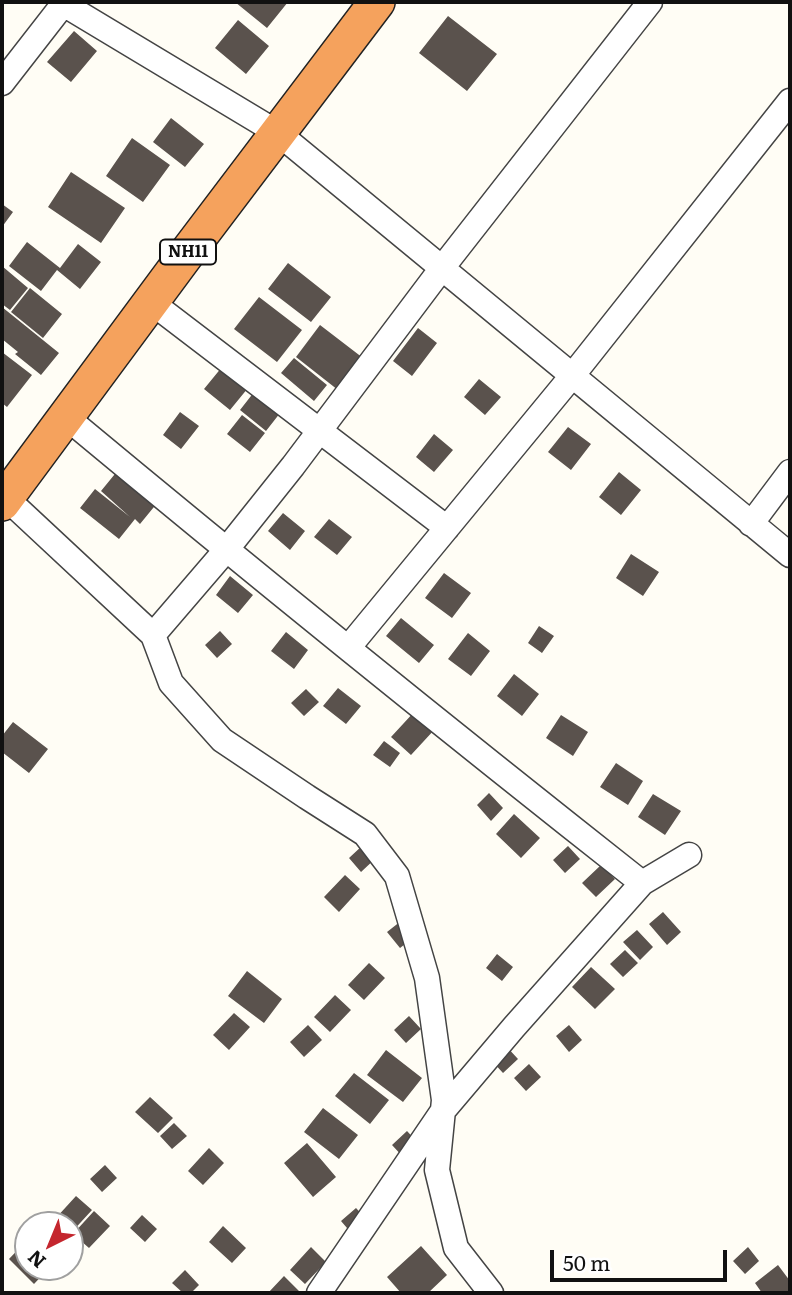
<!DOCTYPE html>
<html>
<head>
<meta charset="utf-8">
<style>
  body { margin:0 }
  #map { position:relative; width:792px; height:1295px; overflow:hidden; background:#fffdf5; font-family:Literata,serif }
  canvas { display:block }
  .frame { position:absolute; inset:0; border:4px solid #111; pointer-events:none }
  .north { position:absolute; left:14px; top:1211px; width:70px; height:70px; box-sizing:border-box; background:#fff; border:2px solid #a0a0a0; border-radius:50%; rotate:223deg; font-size:19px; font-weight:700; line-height:28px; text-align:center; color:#111 }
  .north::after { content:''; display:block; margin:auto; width:24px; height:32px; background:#c4262e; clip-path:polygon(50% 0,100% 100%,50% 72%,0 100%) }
  .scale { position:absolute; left:550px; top:1250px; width:177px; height:32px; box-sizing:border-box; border:4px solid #111; border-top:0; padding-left:9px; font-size:21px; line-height:24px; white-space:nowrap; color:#111; -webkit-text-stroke:5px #fff; paint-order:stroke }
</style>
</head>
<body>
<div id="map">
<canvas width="792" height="1295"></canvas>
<div class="frame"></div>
<div class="north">N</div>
<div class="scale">50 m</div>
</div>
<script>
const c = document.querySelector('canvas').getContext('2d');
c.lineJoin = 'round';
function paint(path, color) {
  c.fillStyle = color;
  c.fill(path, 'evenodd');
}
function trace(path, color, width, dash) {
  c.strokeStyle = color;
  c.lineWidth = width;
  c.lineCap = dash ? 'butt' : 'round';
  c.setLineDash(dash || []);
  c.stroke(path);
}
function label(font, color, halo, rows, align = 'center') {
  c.font = font + ' Literata,serif';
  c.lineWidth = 7;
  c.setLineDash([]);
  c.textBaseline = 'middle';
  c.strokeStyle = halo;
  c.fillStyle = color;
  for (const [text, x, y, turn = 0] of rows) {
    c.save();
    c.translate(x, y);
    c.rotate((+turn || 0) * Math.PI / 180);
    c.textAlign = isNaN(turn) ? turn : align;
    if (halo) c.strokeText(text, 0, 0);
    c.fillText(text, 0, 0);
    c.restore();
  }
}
const building = new Path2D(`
  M235,2H288L267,28Z
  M448,16L497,54L467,91L419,53Z
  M238,20L269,46L246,74L215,48Z
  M74,31L97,51L71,82L47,62Z
  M171,118L204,144L185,167L153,142Z
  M132,138L170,165L143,202L106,176Z
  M71,172L125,208L101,243L48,207Z
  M2,204L13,212L2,227Z
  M27,242L60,268L78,244L101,262L80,289L57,270L41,291L9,266Z
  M288,263L331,297L311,322L268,289Z
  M2,266L28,288L10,310L2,304Z
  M30,288L62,314L43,338L11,312Z
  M259,297L302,330L277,362L234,329Z
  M2,307L59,353L41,375L15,354L18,352L2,339Z
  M320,325L363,358L338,390L296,357Z
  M418,328L437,343L412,376L393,361Z
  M2,352L32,375L7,407L2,403Z
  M294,358L327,385L314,401L281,373Z
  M222,367L248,388L230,410L204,389Z
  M479,379L501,397L485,415L464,397Z
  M258,387L284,408L266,431L240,410Z
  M180,412L199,426L181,449L163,435Z
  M242,415L265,433L250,452L227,434Z
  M568,427L591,444L571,470L548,452Z
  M434,434L453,450L434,472L416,457Z
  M119,469L158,502L140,524L135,519L119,539L80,508L95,489L130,517L101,491Z
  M619,472L641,490L621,515L599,497Z
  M283,513L305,531L290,550L268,531Z
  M329,519L352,537L337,555L314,537Z
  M631,554L659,572L643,596L616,578Z
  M444,573L471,593L452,618L425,598Z
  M230,576L253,595L238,613L216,595Z
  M401,618L434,645L419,663L386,636Z
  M539,626L554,636L542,653L528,643Z
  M220,631L232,644L217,658L205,645Z
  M286,632L308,650L294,669L271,651Z
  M468,633L490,651L471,676L448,659Z
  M514,674L539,694L522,716L497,696Z
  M338,688L361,706L346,724L323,706Z
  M306,689L319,702L304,716L291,703Z
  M415,711L435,729L411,755L391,737Z
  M561,715L588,732L573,756L546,738Z
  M13,722L48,749L29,773L2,752V736Z
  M384,741L400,753L390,767L373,755Z
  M616,763L643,781L628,805L600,787Z
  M489,793L503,808L491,821L477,805Z
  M653,794L681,811L665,835L638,817Z
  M514,814L540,838L521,858L496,834Z
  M363,845L376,858L361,872L349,858Z
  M568,846L580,859L565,873L553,860Z
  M601,865L615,879L596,897L582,883Z
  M345,875L360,889L339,912L324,897Z
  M663,912L681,932L667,945L649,924Z
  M401,921L414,937L400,948L387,932Z
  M637,930L653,947L640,960L623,942Z
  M625,950L638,963L623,977L610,964Z
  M497,954L513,967L502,981L486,968Z
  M369,963L385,978L364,1000L348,985Z
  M591,967L615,989L595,1009L572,987Z
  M247,971L282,999L264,1023L228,996Z
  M335,995L351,1010L330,1032L314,1017Z
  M234,1013L250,1027L229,1050L213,1035Z
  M409,1016L421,1029L406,1043L394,1030Z
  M308,1025L322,1040L304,1057L290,1042Z
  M569,1025L582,1040L569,1052L556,1036Z
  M506,1046L518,1059L503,1073L491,1060Z
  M386,1050L422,1078L403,1102L367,1075Z
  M529,1064L541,1077L526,1091L514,1078Z
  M354,1073L389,1100L370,1124L335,1096Z
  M150,1097L173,1118L158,1133L135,1112Z
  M323,1108L358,1135L339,1159L304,1132Z
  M174,1123L187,1136L172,1149L160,1136Z
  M407,1131L419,1144L404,1158L392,1145Z
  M307,1143L336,1177L313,1197L284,1163Z
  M209,1148L224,1163L203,1185L188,1171Z
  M105,1165L117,1178L102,1192L90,1179Z
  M76,1196L92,1210L70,1234V1225H62L55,1219Z
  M356,1208L368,1221L353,1235L341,1221Z
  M94,1211L110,1226L89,1248L73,1234Z
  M142,1215L157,1229L145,1242L130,1228Z
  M223,1226L246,1248L232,1263L209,1242Z
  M28,1239V1267H50L34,1284L9,1259Z
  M421,1246L447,1275L428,1293H401L387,1277Z
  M311,1247L326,1262L305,1284L290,1270Z
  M748,1247L759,1261L745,1274L733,1261Z
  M778,1265L790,1281V1293H762L755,1283Z
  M185,1270L199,1285L191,1293H183L172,1283Z
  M284,1276L299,1291L297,1293H268Z`);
const minor = new Path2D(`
  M60,2L278,133L790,555
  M2,83L65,2
  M151,302L447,528
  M66,417C256,575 448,730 642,883L689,855
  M6,498L153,635L171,683L222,740L307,797L365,834L397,876L427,978L444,1100L437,1170L456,1248L491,1293
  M751,524L790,472
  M153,635L226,550L293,466L442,268L650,2
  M348,648L572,376L790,101
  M319,1293L442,1112L514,1027L642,883`);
const highway = new Path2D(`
  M2,503L190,249L377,2`);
const shields = [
  [188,252,56]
];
const shieldNames = [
  ["NH11",188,252]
];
paint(building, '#5a524d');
trace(minor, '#444', 27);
trace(highway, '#222', 38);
trace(minor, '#fff', 24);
trace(highway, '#f5a25d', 35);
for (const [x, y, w] of shields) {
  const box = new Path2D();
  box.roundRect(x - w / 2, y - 12.5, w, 25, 5);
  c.fillStyle = '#fff';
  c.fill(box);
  trace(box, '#111', 2);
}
label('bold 16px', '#111', null, shieldNames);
</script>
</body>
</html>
